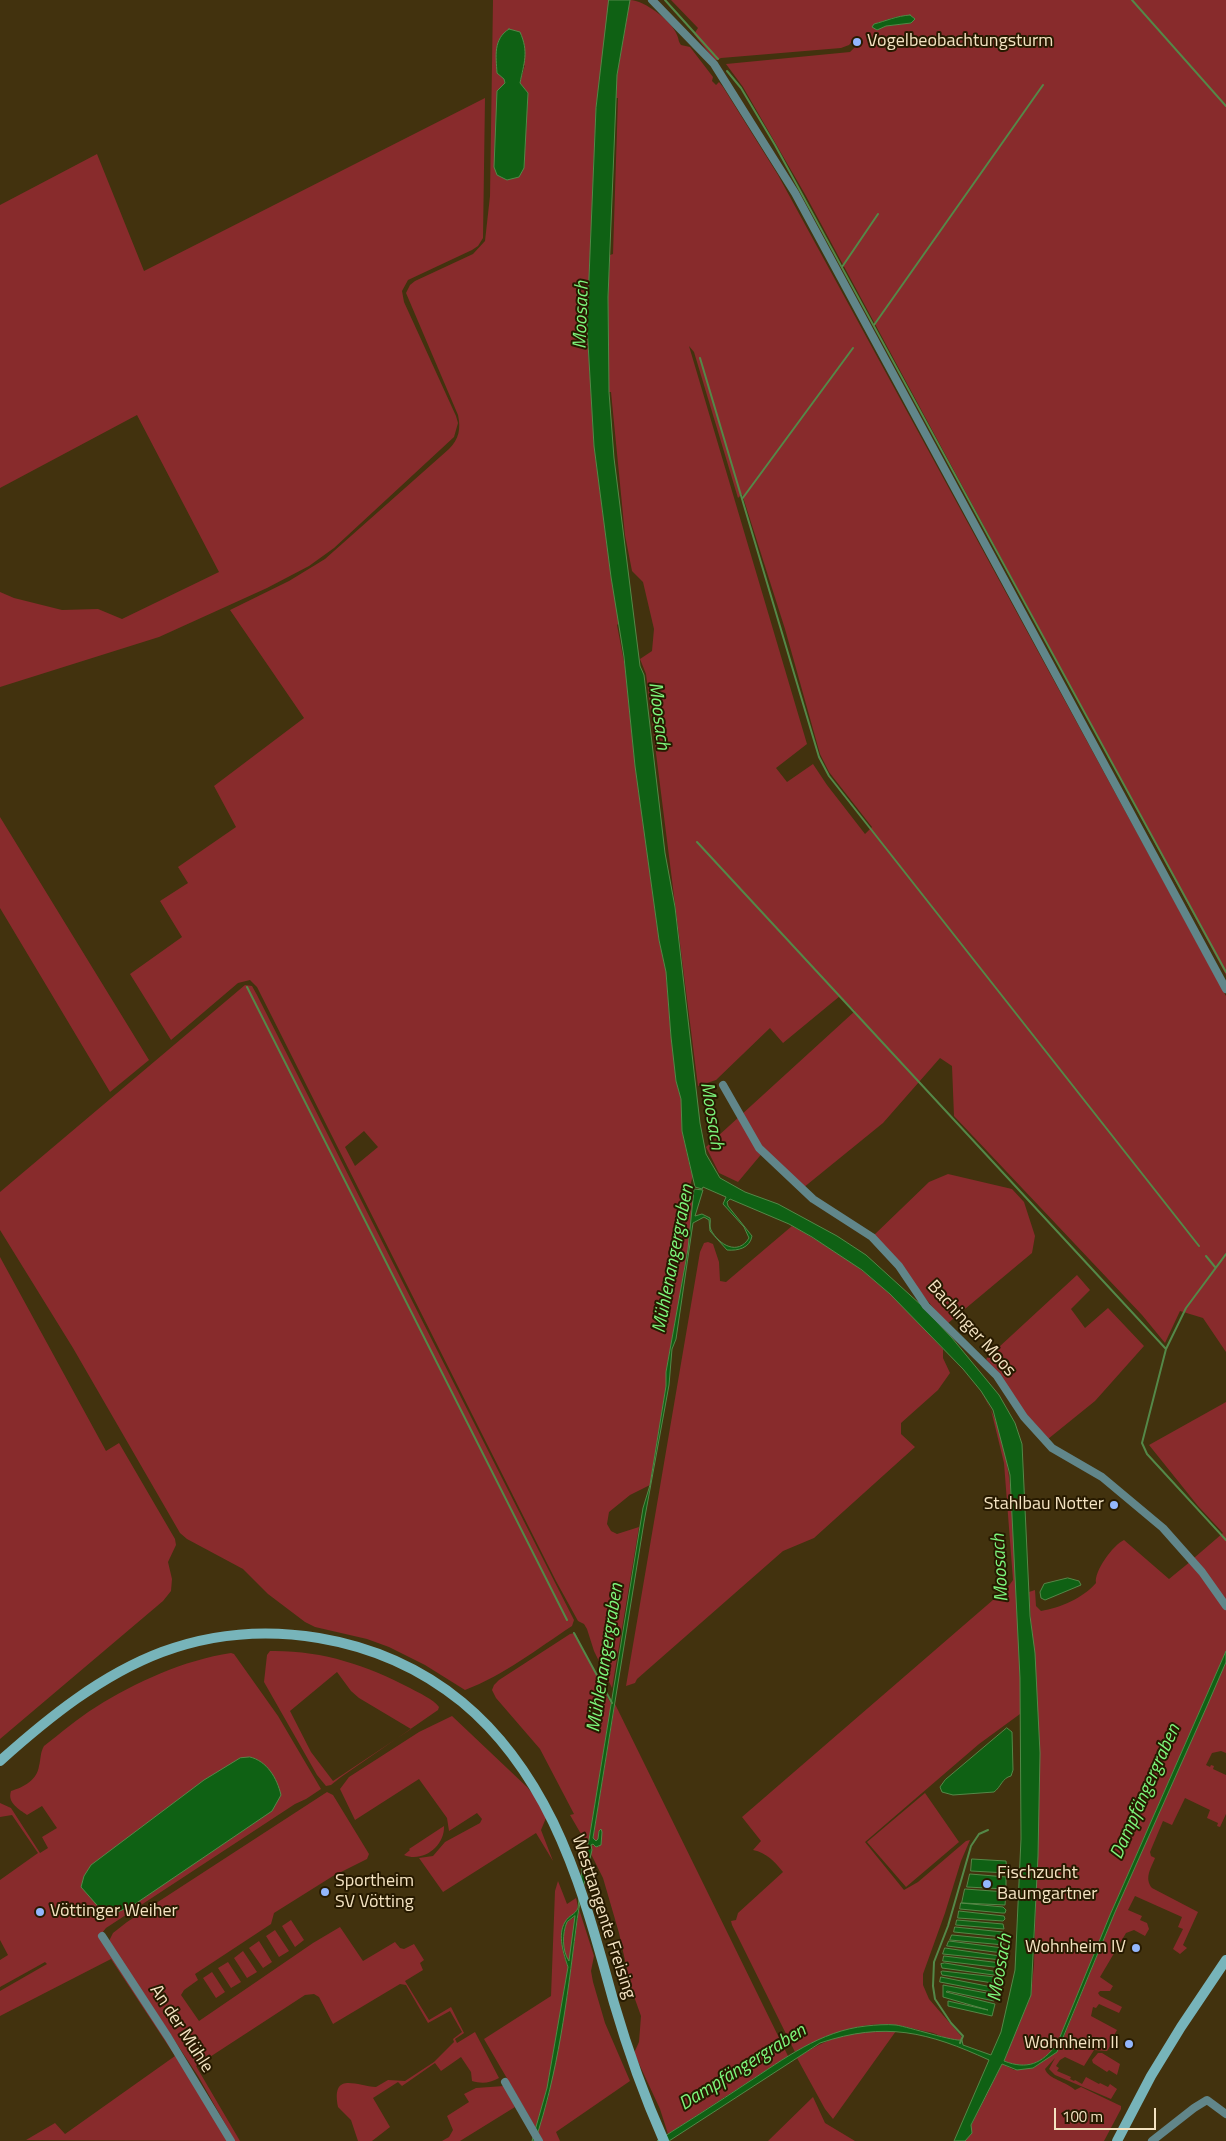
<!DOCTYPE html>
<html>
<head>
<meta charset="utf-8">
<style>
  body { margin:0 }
  #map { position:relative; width:1226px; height:2141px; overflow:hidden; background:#42320e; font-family:"Titillium Web",sans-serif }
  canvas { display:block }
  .scale { position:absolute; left:1054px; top:2108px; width:102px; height:22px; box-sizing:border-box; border:2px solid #f4e3c2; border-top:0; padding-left:6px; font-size:15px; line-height:18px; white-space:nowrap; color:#f4e3c2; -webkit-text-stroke:4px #271a00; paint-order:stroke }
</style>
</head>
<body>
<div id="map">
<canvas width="1226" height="2141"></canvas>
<div class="scale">100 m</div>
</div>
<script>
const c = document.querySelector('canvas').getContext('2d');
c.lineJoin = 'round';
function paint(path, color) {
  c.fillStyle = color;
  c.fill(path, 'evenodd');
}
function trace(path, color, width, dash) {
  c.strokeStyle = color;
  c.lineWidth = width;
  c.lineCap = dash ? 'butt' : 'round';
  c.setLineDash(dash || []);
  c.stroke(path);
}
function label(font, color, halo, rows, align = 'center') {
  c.font = font + ' "Titillium Web",sans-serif';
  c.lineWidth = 4;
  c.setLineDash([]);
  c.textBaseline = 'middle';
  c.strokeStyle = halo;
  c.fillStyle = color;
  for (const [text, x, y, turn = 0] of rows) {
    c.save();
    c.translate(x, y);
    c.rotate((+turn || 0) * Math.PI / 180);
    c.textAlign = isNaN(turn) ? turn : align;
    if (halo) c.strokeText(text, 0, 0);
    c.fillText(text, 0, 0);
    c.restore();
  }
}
const green = new Path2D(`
  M493,0H609L596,108L587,326L594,446L611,577L619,623L617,625L625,667L635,766L659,940L666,972L671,1037L676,1081L681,1099L682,1131L691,1172L693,1175L689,1190L691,1197H694L688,1249L666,1372V1386L650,1485L630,1495L609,1512L607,1524L611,1531L617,1534L639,1527L612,1688L594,1651L587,1629L584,1624L578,1621L556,1581L257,987L250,980L238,983L171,1040L130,974L182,937L160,901L188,883L178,867L236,827L214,786L304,718L230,610L289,581L325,559L449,449C459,439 461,429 458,415L406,293L410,285L415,281L473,254L485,241L490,196ZM525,65L520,83L528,93L524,168L504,79ZM364,1131L378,1147L355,1166L345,1147Z
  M630,0C644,0 672,21 677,35C679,39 678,41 681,45L690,47L713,77L712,81L716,85L719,82L723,87L778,175L1226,996V1352L1203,1318L1180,1311L1165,1343L1142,1315L954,1116L952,1066L940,1058L883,1123L803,1188L764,1151L738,1182L719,1173L706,1147L855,1011L840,996L783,1043L770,1028L716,1080L698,1086L646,674L640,659L652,651L654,629L643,582L632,571L625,535L611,392H609L608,297L610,255L613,254L618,98H616L617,75ZM689,346L694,352L738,498L742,494L785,629L820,754L829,772L872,827L865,834L827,785L813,764L787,782L776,768L807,744Z
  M671,0H1226V975L806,196L743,87L726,64L850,52L861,41L856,37L849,45L841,48L721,58L715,61L694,34L698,28ZM910,15L912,23L886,26L877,30L874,24L895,17Z
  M485,98L483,238L478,246L472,250L408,280L402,291L404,302L456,416L458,423L454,437L334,548L309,566L267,588L159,637L0,687V592L14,598L62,610L98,609L122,619L219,572L137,415L0,488V205L97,154L144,271Z
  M0,817L149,1060L110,1092L0,908Z
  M245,985L252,986L257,995L574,1620L572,1626C537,1649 504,1675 465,1690L425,1665L389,1647L367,1639L315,1627L305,1622L268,1594L243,1569L187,1539L180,1533L73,1348L0,1230V1192Z
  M948,1174L1012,1189L1024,1202L1035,1236L1032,1253L947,1324L873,1236L929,1182Z
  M792,1226C821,1242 850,1260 875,1281C900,1302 921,1326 943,1349V1358L950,1373L938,1390L901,1423V1434L915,1447L814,1538L783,1551L637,1679L635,1683L626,1686L700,1252L704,1243L708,1242L713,1244L719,1262L720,1281L726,1282Z
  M0,1257L106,1451L119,1443L175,1539L176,1545L168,1562L172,1579L171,1591L163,1601L0,1739Z
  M1077,1275L1090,1290L1071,1309L1085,1328L1108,1308L1144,1346L1095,1401L1048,1439L1026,1414L986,1359Z
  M981,1391C1012,1441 1012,1504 1015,1561C1018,1612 1021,1663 1020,1714L979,1744L865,1842L904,1890L918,1882L966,1841L970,1840L961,1861L945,1913L923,1974V1985L929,1999L961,2036L962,2040C952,2043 939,2034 929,2032C918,2030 906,2026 895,2025C860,2021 825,2035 795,2052L732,1925L731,1921L736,1920L738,1913L783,1872C774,1861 767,1853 753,1850L761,1841L742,1817L1008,1587L1013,1580L1004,1463L991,1410Z
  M1226,1402V1603L1194,1558L1223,1533L1198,1506L1149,1445Z
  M1124,1540L1169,1579L1191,1561L1226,1610V1651L1110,1915L1057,2044C1042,2064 1027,2070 1004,2061L1031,1995L1034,1965L1040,1753L1029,1592L1035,1590L1036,1606L1041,1611C1060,1608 1083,1598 1096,1583C1094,1571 1113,1545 1124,1540Z
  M575,1633L611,1704L588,1846L570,1815L574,1814L540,1749L496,1698L492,1690L494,1685L499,1680L570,1634Z
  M270,1651C321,1650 366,1665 410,1688C419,1693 433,1699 439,1707L438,1710L341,1777L331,1785L326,1786L317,1775L264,1682L267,1655ZM337,1672L351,1691L359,1698L411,1729L333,1781L311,1752L290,1711Z
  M231,1653L234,1654L278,1716L321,1789L306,1799L295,1804L106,1928L102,1933L228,2141L26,2140L55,2123L65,2134L175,2056L111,1959L0,2016V1991L47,1964L45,1962L0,1987V1960L8,1955L0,1940V1880L38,1853L12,1815L0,1817V1803L11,1808L40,1853L48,1848L42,1837L57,1828L42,1806L27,1815C19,1809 7,1803 11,1791C24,1787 37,1780 39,1766C41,1758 40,1753 44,1746C61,1733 78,1718 96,1707C136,1682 184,1660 231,1653Z
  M1226,1662V1753L1221,1751L1212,1753L1206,1765L1210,1767L1211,1765L1214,1766L1213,1769L1226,1775V1814L1220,1827L1217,1826L1218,1823L1207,1818L1210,1810L1185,1798L1172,1825L1163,1821L1150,1852L1151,1856L1155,1858C1151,1868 1144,1878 1152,1888L1198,1912L1183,1945L1187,1948L1180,1954L1173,1949L1183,1929L1178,1927L1182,1917L1135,1896L1128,1910L1142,1916L1140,1920L1147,1923L1149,1929L1145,1936L1134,1930L1126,1933L1100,1977L1113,1986L1110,1991H1100L1098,1993L1100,1996L1122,2007L1119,2013L1099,2004L1096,2008L1093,2007L1091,2016L1117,2030L1113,2037L1115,2039L1107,2051L1094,2050L1084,2066L1065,2057L1060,2060L1056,2066L1059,2068L1057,2071L1071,2077L1070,2079L1074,2081L1075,2080L1082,2084L1086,2077L1099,2084L1100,2083L1108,2087L1110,2084L1117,2089L1111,2099L1055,2075L1049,2069L1055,2058L1045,2069C1048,2079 1067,2082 1075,2090L1081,2087L1121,2106V2109L1104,2141H965L972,2133L971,2126L1002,2064L1014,2070L1033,2068L1058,2051L1115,1912Z
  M615,1704L788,2056L668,2134L660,2109L634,2053L639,2042L641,2016L631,1988L619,1933L603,1878L591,1854V1845L599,1847V1831L598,1839L596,1841L593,1838Z
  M452,1716L527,1787L537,1799L546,1818L541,1830L553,1861L536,1833L443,1892L419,1858L433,1856L445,1842L480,1823L482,1819L477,1813L449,1831L447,1818L419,1779L355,1820L340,1789L349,1777L419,1732Z
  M327,1792L333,1795L369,1854L367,1859L333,1876L274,1913L271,1924L195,1974L198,1980L184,1990L181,1995L199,2021L313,1943L340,1927L363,1961L395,1942L400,1948L404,1949L414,1944L424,1960L420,1963L423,1970L405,1981L429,2020L451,2007L464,2033L455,2039L457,2043L475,2032L499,2078C490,2083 482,2084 472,2081L471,2072L461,2057L441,2071L435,2063L402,2086L398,2082L373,2098L390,2127L372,2141H358L351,2120L338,2107C331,2071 356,2086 376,2087L388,2080L405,2081L434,2062L454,2042L453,2039L462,2032L450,2011L428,2023L406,1985L400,1984L333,2024L319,1997L314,1994L305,1995L196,2066L240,2141H235L198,2076L109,1941L113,1933L127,1922Z
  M925,1793L959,1842L906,1887L867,1842Z
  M444,1826C445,1846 423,1863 404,1855L410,1850L409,1849Z
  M558,1881L567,1904L576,1898C581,1916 573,1910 566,1921C558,1936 562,1952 568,1967L547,2088L536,2128L484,2039L551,1996L555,1891Z
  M579,1909L594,1956L591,1971L593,1982L605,2023L630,2081L556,2132L560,2141H543L538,2131L548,2099L567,1998Z
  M576,1916L569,1961C562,1951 562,1934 567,1922Z
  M291,1920L304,1940L295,1947L282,1926Z
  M275,1930L289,1951L279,1957L266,1936Z
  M259,1941L272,1962L263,1968L249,1948Z
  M243,1951L257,1972L247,1978L234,1958Z
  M228,1962L241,1982L231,1988L218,1968Z
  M212,1972L225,1992L216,1998L203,1978Z
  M875,2030L896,2031L833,2119L825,2109L797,2058C826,2039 841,2035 875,2030Z
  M1098,2053H1102L1120,2064L1117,2075L1109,2070L1107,2072L1093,2063L1092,2060Z
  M504,2086L515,2107L460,2141H442L449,2137L453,2130L447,2116L469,2102L464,2094L476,2088Z
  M813,2097L825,2123L855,2141H768Z`);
const water = new Path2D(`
  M609,0H630L617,75L608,297L609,392L614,458L640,666L644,675L665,853L675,907L700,1123L706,1154L720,1178L745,1192L778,1204L837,1236L866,1255L921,1305L952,1338L999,1395L1015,1423L1022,1444L1030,1616L1035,1653L1040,1753L1038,1856L1031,1995L1004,2061C1027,2070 1042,2064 1057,2044L1110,1915L1226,1651V1662L1207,1706L1115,1912L1057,2052L1033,2068L1017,2070L1002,2064L971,2125L972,2133L965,2141H954L989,2060C928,2032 885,2021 820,2043L669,2141H657C687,2122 717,2103 747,2083C784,2059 820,2031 866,2026C875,2025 887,2024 896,2025C909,2027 955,2042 962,2040L963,2045L991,2055L1001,2032L1015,1970L1021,1839L1020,1678L1010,1475L993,1410L981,1391L963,1369L890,1294L862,1270L812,1237L789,1224L730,1199L727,1202L728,1206L752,1236C750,1248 738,1251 727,1250L710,1231L709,1220L704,1217L693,1223L676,1339L672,1349L669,1385L644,1522L593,1838L596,1841L598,1839L599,1831L601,1829L602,1832L601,1845L596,1847L593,1844L591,1845L592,1850C586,1876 579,1902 576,1928C567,2000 558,2073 535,2141H532L547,2088L568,1967C564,1955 557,1935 565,1922C569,1915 575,1915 578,1908L582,1868L589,1840L643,1508L650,1485L666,1386V1372L688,1249L694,1189L703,1190L695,1216L702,1214L710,1218C711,1222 709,1226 711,1230C719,1245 738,1256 749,1238L744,1227L723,1204L726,1197L703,1187L702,1189L695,1187L682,1131L681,1099L676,1081L671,1037L666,972L659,940L635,766L624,657L611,577L594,446L587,326L596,108ZM575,1916L569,1961C562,1951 562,1933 567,1922Z
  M910,15L915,19L911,23L886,26L877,30L872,27L874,24C886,21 896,16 910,15Z
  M509,29L520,32C529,52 524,63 520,83L528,93L524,168L519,177L507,180L497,175L494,167L497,91L505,83L504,79L497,73C496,56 493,39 509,29Z
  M1068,1578L1079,1581L1081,1585L1045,1600L1041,1598L1040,1592L1044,1584Z
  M1007,1728L1012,1732L1013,1770L1011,1776C1002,1778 1001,1787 994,1792L953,1795L942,1792L940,1787L945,1780Z
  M250,1757C267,1761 277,1778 281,1795L272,1811L135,1904L111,1915L103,1912L81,1887L84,1876L91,1865L204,1780L240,1758Z
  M972,1859L1006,1861L1007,1873L971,1871Z
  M970,1874L1006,1877V1889L967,1887Z
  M965,1889L1006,1892L1005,1905L962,1903Z
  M961,1903L1003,1907L1006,1910L1005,1913H1002L960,1909Z
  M959,1911L1004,1916L1005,1919L1003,1921L958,1918Z
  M957,1920L1003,1924L1004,1929L956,1925Z
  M955,1927L1003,1932L1005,1935L1003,1937L954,1932Z
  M952,1935L1003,1940L1004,1945L950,1940Z
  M949,1941L1003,1948V1953L947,1946Z
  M945,1948L1000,1956L1002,1960L943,1954Z
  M944,1956L1001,1963L1002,1968L943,1961Z
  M945,1963L999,1972L1001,1976L942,1968L941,1964Z
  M943,1971L995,1977L999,1978V1984L942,1975L941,1972Z
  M941,1977L997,1988L994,2001L947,1991L946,1992L995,2004L992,2016L948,2006V2001L988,2010L943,1997V1985L992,1994V1992L940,1982Z`);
const stream = new Path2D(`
  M665,0L718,59
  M1132,0L1226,106
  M727,71L741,88L775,145C926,420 1075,696 1226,972
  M842,267L878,214
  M874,325L1043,85
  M700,358L819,757L829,776L1199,1246
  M742,499L853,348
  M697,842L1166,1349
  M247,987L567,1620
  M1226,1254L1186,1308L1166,1349L1142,1443L1147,1454L1226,1540
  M1206,1256L1215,1267
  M574,1633L612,1703
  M960,2043L963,2036L951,2023L935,1999L933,1986L934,1962L948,1926L971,1846L979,1834L988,1830`);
const street = new Path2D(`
  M652,0L714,64L795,193L1226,989
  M723,1085L759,1148L813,1199L872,1237L899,1266L926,1306L997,1376L1024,1417L1052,1448L1102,1477L1163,1528L1202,1572L1226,1606
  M102,1936L168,2037L231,2141
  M505,2082L539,2141
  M1152,2141L1194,2108L1207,2100L1226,2114`);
const secondary = new Path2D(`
  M0,1761C48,1718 101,1675 162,1652C262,1615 380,1635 462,1702C502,1735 531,1777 553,1822C581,1880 597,1942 614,2003C628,2051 644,2096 664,2141
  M1117,2141L1151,2076L1181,2027L1226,1960`);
const markers = [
  [857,42,5,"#93b7fd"],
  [1114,1505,5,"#93b7fd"],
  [987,1884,5,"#93b7fd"],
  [325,1892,5,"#93b7fd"],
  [40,1912,5,"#93b7fd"],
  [1136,1948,5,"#93b7fd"],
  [1129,2044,5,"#93b7fd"]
];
const poiNames = [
  ["Vogelbeobachtungsturm",867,42],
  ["Stahlbau Notter",1104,1505,"right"],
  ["Fischzucht",997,1874],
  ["Baumgartner",997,1895],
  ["Sportheim",335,1882],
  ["SV Vötting",335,1903],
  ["Vöttinger Weiher",50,1912],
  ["Wohnheim IV",1126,1948,"right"],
  ["Wohnheim II",1119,2044,"right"]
];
const streetNames = [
  ["Bachinger Moos",971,1329,48],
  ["Westtangente Freising",603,1917,72],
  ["An der Mühle",181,2029,57]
];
const waterNames = [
  ["Moosach",582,315,-88],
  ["Moosach",658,716,83],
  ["Moosach",711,1116,81],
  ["Mühlenangergraben",674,1259,-79],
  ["Moosach",1001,1568,-93],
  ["Mühlenangergraben",606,1658,-81],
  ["Dampfängergraben",1146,1792,-66],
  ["Moosach",1001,1968,-80],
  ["Dampfängergraben",743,2068,-32]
];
paint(green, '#882b2c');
paint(water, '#0f6114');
trace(water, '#548848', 1);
trace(stream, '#548848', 2);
trace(street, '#61868a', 8);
trace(secondary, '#77b4ba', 10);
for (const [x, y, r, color] of markers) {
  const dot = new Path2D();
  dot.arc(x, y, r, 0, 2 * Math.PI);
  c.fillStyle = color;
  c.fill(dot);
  trace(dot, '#271a00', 2);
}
label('18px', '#f4e3c2', '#271a00', poiNames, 'left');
label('18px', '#f4e3c2', '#271a00', streetNames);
label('italic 19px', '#7df67b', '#271a00', waterNames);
</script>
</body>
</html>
